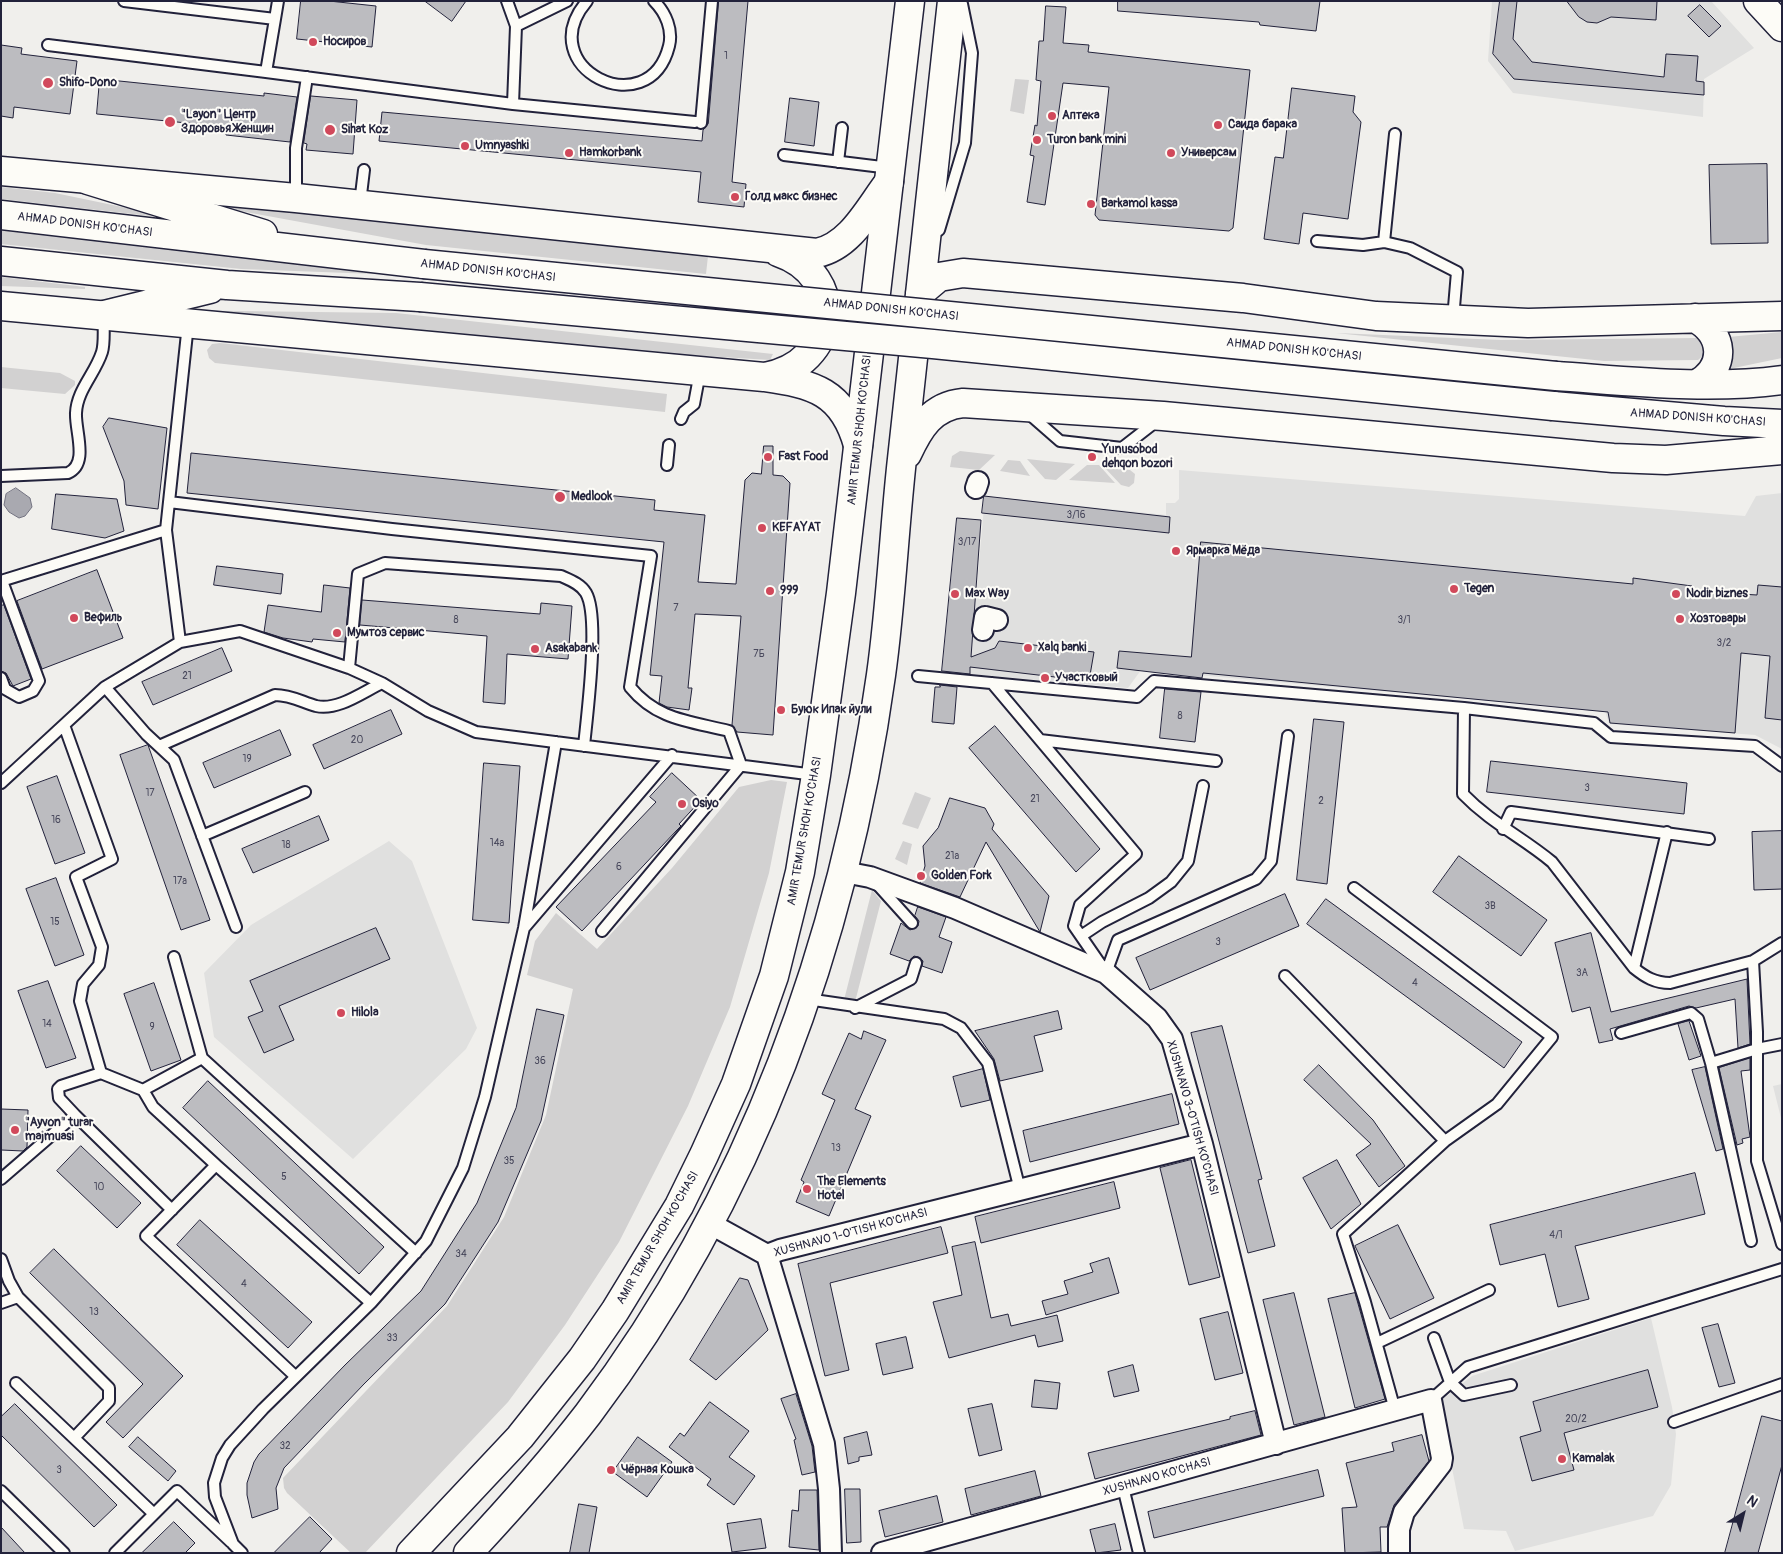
<!DOCTYPE html>
<html>
<head>
<meta charset="utf-8">
<style>
  body { margin:0 }
  #map { position:relative; width:1783px; height:1554px; overflow:hidden; background:#f0efec; font-family:Pangolin,sans-serif }
  canvas { display:block }
  .frame { position:absolute; inset:0; border:2px solid #22223b; pointer-events:none }
  .north { position:absolute; left:1718px; top:1489px; width:50px; height:50px; -webkit-text-stroke:4px #fdfcf7; paint-order:stroke; rotate:36deg; font-size:14px; font-weight:700; line-height:20px; text-align:center; color:#22223b }
  .north::after { content:''; display:block; margin:auto; width:18px; height:22px; background:#22223b; clip-path:polygon(50% 0,100% 100%,50% 72%,0 100%) }
</style>
</head>
<body>
<div id="map">
<canvas width="1783" height="1554"></canvas>
<div class="frame"></div>
<div class="north">N</div>
</div>
<script>
const c = document.querySelector('canvas').getContext('2d');
c.lineJoin = 'round';
function paint(path, color) {
  c.fillStyle = color;
  c.fill(path, 'evenodd');
}
function trace(path, color, width, dash) {
  c.strokeStyle = color;
  c.lineWidth = width;
  c.lineCap = dash ? 'butt' : 'round';
  c.setLineDash(dash || []);
  c.stroke(path);
}
function label(font, color, halo, rows, align = 'center') {
  c.font = font + ' Pangolin,sans-serif';
  c.lineWidth = 4;
  c.setLineDash([]);
  c.textBaseline = 'middle';
  c.strokeStyle = halo;
  c.fillStyle = color;
  for (const [text, x, y, turn = 0] of rows) {
    c.save();
    c.translate(x, y);
    c.rotate((+turn || 0) * Math.PI / 180);
    c.textAlign = isNaN(turn) ? turn : align;
    if (halo) c.strokeText(text, 0, 0);
    c.fillText(text, 0, 0);
    c.restore();
  }
}
const built = new Path2D(`
  M1492,1H1711L1754,48L1704,79L1703,117L1513,93L1488,61Z
  M1179,470L1745,516L1756,496L1782,493V749L1755,735L1609,724L1605,711L1141,670L1128,688L969,674L985,496L1166,515V503H1175L1179,499Z
  M389,841L412,861L477,1028L466,1049L353,1159L214,1037L204,973L251,925Z
  M1782,1084V1122L1773,1086Z
  M1651,1318L1672,1407L1676,1434L1671,1485L1653,1516L1515,1551L1506,1531L1464,1529L1439,1402L1472,1376Z`);
const green = new Path2D(`
  M1015,79L1029,80L1024,114L1010,111Z
  M1,187L55,193L151,213L150,216L1,199Z
  M203,201C371,217 539,240 708,256L706,274L426,245L202,204Z
  M1,230L242,257L375,274L241,269L1,244Z
  M1,277L85,287V289L1,286Z
  M158,310L396,313L773,354L770,360L673,354Z
  M1782,332V358L1729,369L1731,360L1728,337Z
  M1336,333L1501,340L1697,338L1705,344L1704,355L1698,360L1604,361Z
  M220,343L667,394L665,412L215,363L209,358L207,350L212,344Z
  M1,367L60,373L75,381V385L65,394L1,388Z
  M960,451L995,455L979,470L950,467L952,456Z
  M1027,459L1075,464L1056,480L1045,479Z
  M1008,460L1020,461L1030,476L1000,471Z
  M1087,465H1099L1115,483L1069,480Z
  M1105,468L1130,470L1135,474L1134,483L1129,487L1121,485Z
  M771,780L787,782L769,873L730,1007L688,1106L619,1242L565,1325L508,1402L365,1553H351L287,1493L284,1488L283,1478L447,1306L504,1217L546,1115L573,989L527,975L535,941L556,913L597,949L672,868L739,787Z
  M915,792L931,798L918,829L902,824Z
  M903,841L912,844L907,865L895,859Z
  M872,890L881,901L855,1002L844,1000Z`);
const water = new Path2D(`
  M16,488L30,498L32,507L25,516L19,518L9,512L4,505L6,494Z`);
const building = new Path2D(`
  M301,1H329L376,6L372,47L297,39Z
  M425,1H466L452,21Z
  M719,1H748L732,182L746,184L744,207L698,202L701,172L379,141L382,112L702,141L703,130L708,124Z
  M1118,1H1320L1316,31L1260,25L1259,22L1118,11Z
  M1500,1H1517L1513,39L1532,62L1664,77L1666,54L1698,56L1696,81L1704,82V95L1514,79L1493,54Z
  M1567,1H1657L1656,20L1611,17L1597,23L1587,22L1579,17Z
  M1700,5L1721,26L1709,37L1688,16Z
  M1046,6L1066,7L1063,43L1089,45L1088,52L1250,70L1233,228L1229,231L1099,220L1095,215L1109,87L1063,83L1045,205L1027,202L1034,156L1030,155L1035,125L1037,126L1041,81L1036,80L1039,41H1043Z
  M1,45L22,48L21,54L77,61L70,114L14,107L13,118L1,116Z
  M100,79L264,96V93L297,97L290,142L226,135L227,127L97,114Z
  M1292,88L1355,96L1353,112L1361,122L1348,219L1303,213L1299,244L1264,239L1275,157L1283,158Z
  M311,96L357,100L353,154L306,150L307,144L304,143Z
  M790,98L819,102L814,146L785,142Z
  M1767,164L1768,243L1711,244L1709,165Z
  M109,418L167,428L158,509L126,505L124,481L103,427Z
  M764,446H773V475L783,476L790,483L773,735L737,732L732,725L741,616L695,614L688,688H692L689,710L667,707L659,703L662,676L650,675L664,542L187,493L191,453L655,500L654,510L705,515L698,582L736,584L745,480L752,473L761,474Z
  M56,494L117,499L124,531L105,538L52,529Z
  M984,496L1170,517L1169,533L982,513Z
  M957,518L981,520L971,657L995,648L999,641L1094,652L1089,681L970,667V674L942,671Z
  M1201,542L1633,584V578L1692,586L1691,591L1757,595L1758,585L1782,587V720L1765,718L1770,656L1741,653L1735,733L1610,723L1608,712L1203,673L1202,678L1117,668L1119,651L1191,657Z
  M217,566L283,574L281,594L214,585Z
  M97,570L123,638L42,669L17,601Z
  M324,585L350,588L345,642L313,639L312,642L283,638L264,632L268,605L321,612Z
  M362,600L540,614L541,603L572,606L568,659L507,654L505,704L483,702L487,636L360,625Z
  M4,605L31,679L13,686L6,673L1,671V606Z
  M222,648L232,671L153,705L142,682Z
  M940,685L957,687L954,724L932,722L935,687H940Z
  M1165,689L1201,692L1195,742L1160,738Z
  M391,710L402,734L324,769L313,745Z
  M1314,719L1344,722L1327,884L1297,880Z
  M995,726L1100,849L1076,872L969,748Z
  M280,730L291,755L214,788L203,763Z
  M148,745L210,920L181,930L120,755Z
  M1491,761L1687,783L1684,814L1487,792Z
  M484,763L520,766L509,923L473,920Z
  M672,773L701,800L679,824L681,826L676,831L582,931L556,907L656,802L650,797Z
  M57,776L85,853L55,864L27,787Z
  M950,798L985,808L994,824L992,829L1049,896L1040,932L986,842L960,897L920,883L925,866L923,846L938,828Z
  M319,816L329,840L253,873L242,849Z
  M1782,831V889L1754,890L1752,832Z
  M1459,856L1547,920L1521,956L1433,892Z
  M56,878L84,955L55,966L26,889Z
  M1285,894L1299,926L1150,990L1136,958Z
  M1326,899L1522,1042L1504,1068L1307,924Z
  M918,907L946,917L939,937L952,942L942,973L922,966L923,961L918,957L914,956L909,961L890,954L901,923L910,930L918,926L919,921L915,916Z
  M376,928L390,959L279,1006L294,1040L264,1053L248,1017L263,1011L250,981Z
  M1591,933L1611,1012L1747,979L1750,1044L1738,1048L1735,999L1696,1008L1689,1006L1610,1029L1613,1040L1599,1043L1590,1007L1572,1012L1555,943Z
  M48,981L76,1058L46,1068L18,991Z
  M154,983L181,1060L151,1071L124,994Z
  M537,1009L564,1015L541,1121L498,1222L445,1304L364,1384L284,1468L276,1488L278,1509L252,1518L247,1495V1483L254,1462L259,1454L345,1365L421,1291L477,1203L516,1108Z
  M1058,1011L1062,1029L1034,1036L1043,1071L1000,1081L994,1059L975,1031Z
  M1689,1021L1701,1056L1689,1060L1678,1024Z
  M1222,1026L1262,1179L1258,1180L1275,1246L1248,1253L1191,1033Z
  M864,1031L886,1040L855,1109L871,1116L829,1216L796,1202L804,1182L801,1180L835,1100L822,1094L849,1033L861,1039Z
  M1750,1058V1070L1741,1071L1750,1137L1742,1139L1743,1143L1737,1145L1719,1068Z
  M1319,1065L1373,1120L1405,1166L1379,1187L1356,1155L1371,1144L1304,1080Z
  M1705,1067L1723,1149L1716,1151L1692,1070Z
  M983,1069L990,1100L961,1107L953,1077Z
  M208,1081L384,1247L359,1274L183,1108Z
  M1172,1094L1179,1124L1030,1162L1023,1131Z
  M1,1109L28,1110L27,1147L23,1151L1,1150Z
  M81,1146L141,1203L117,1228L57,1171Z
  M1191,1160L1220,1277L1189,1285L1160,1168Z
  M1337,1160L1361,1204L1331,1229L1303,1178Z
  M1695,1173L1705,1214L1575,1246L1589,1299L1558,1307L1545,1254L1500,1265L1490,1225Z
  M1114,1182L1120,1208L981,1243L975,1217Z
  M200,1220L312,1322L288,1348L177,1245Z
  M1398,1225L1434,1298L1390,1319L1355,1246Z
  M941,1227L948,1253L830,1283L849,1370L825,1376L798,1264Z
  M975,1242L991,1318L1008,1314L1011,1326L1057,1315L1063,1341L1038,1347L1035,1335L949,1358L933,1302L962,1295L952,1247Z
  M54,1249L183,1376L123,1438L106,1422L143,1384L30,1273Z
  M1109,1258L1119,1293L1046,1315L1042,1301L1068,1294L1064,1281L1093,1272L1090,1264Z
  M740,1278L748,1280L768,1330L716,1380L690,1360Z
  M1294,1293L1325,1417L1294,1425L1263,1300Z
  M1355,1293L1385,1399L1355,1408L1328,1299Z
  M1228,1312L1243,1373L1215,1380L1200,1319Z
  M1718,1324L1735,1383L1719,1387L1702,1328Z
  M906,1337L913,1368L883,1375L876,1344Z
  M1133,1365L1139,1391L1114,1397L1108,1372Z
  M1648,1370L1658,1407L1564,1433L1574,1470L1532,1481L1520,1437L1541,1431L1533,1402Z
  M1035,1380L1060,1383L1057,1409L1032,1407Z
  M796,1394L812,1446L815,1472L802,1475L794,1440L796,1439L781,1399Z
  M710,1402L749,1431L729,1457L755,1476L734,1505L707,1485L711,1479L669,1447L680,1433L684,1436Z
  M15,1404L117,1505L94,1527L1,1435V1417Z
  M992,1404L1002,1450L979,1456L968,1409Z
  M1255,1411L1261,1435L1095,1479L1088,1453L1230,1419V1417Z
  M1762,1416L1782,1421V1465L1758,1553H1725Z
  M867,1432L872,1455L859,1457V1461L848,1464L844,1438Z
  M1422,1435L1429,1461L1394,1505L1387,1527H1380L1381,1552L1345,1553L1342,1508L1357,1507L1346,1463L1394,1451L1392,1443Z
  M138,1437L176,1471L168,1481L129,1447Z
  M638,1437L672,1462L647,1497L613,1472Z
  M1318,1470L1324,1496L1154,1538L1148,1512Z
  M1035,1471L1041,1496L971,1515L965,1489Z
  M845,1489H860L861,1542L847,1543Z
  M800,1490H817L819,1550L789,1547L792,1510L798,1511Z
  M937,1496L943,1522L885,1537L879,1511Z
  M579,1504L597,1507L589,1553H570Z
  M310,1517L332,1539L319,1553H274Z
  M761,1519L766,1548L732,1552L727,1524Z
  M174,1522L195,1543L185,1553H142Z
  M1115,1524L1121,1550L1096,1553L1090,1530Z
  M1,1527L25,1553H1Z`);
const lane = new Path2D(`
  M124,1L275,19L278,1
  M507,1L516,26
  M587,1C530,68 649,126 669,46C673,30 666,13 654,1
  M275,19L266,72L513,104L695,122
  M48,45L266,72
  M513,104L516,26L567,1
  M701,123L712,1
  M784,155L890,168
  M838,162L842,128
  M296,197V148L307,77
  M360,203L364,170
  M939,230L965,143L972,53L962,4
  M1317,241L1363,245L1384,242L1410,248L1457,272L1453,319
  M1384,242L1395,134
  M188,324L166,530L180,642L105,687L146,734L174,760L236,927
  M1028,413L1060,441L1122,448L1158,420
  M681,419L684,412L694,404L700,372
  M667,465L669,445
  M1,476L68,473C89,464 75,431 76,413C77,390 95,374 102,352C105,342 103,328 104,318
  M169,502L392,529L651,556L630,687C657,720 689,721 729,731L741,765L602,931
  M1,581L166,530
  M180,642L240,631L349,668L382,683L428,711L476,732L815,775
  M349,668L358,574L385,563L561,576C570,580 581,584 586,593C600,617 587,715 584,746
  M918,676L1137,697L1154,681L1464,708L1594,723L1611,737L1755,746L1782,766
  M1,678L5,689L19,697L33,691L39,681L2,581
  M992,683L1136,854L1080,905L1074,926L1103,968
  M1464,708L1463,794C1491,823 1522,837 1552,862L1634,968C1645,977 1655,983 1670,983L1753,961L1782,943
  M64,725L112,859L76,877L102,947L99,965L83,984L80,1001L101,1073
  M1040,740L1216,761
  M159,746L275,695C291,695 302,702 316,706C338,711 363,692 382,683
  M1,783L105,687
  M1503,829L1511,812L1709,839
  M202,836L305,792
  M876,883L912,923
  M1354,888L1552,1037L1497,1104L1445,1141
  M525,927L672,755
  M1081,936L1102,922L1149,898L1171,882L1188,861L1203,786
  M174,957L202,1058L416,1253
  M1753,961L1757,1032V1161L1782,1244
  M1634,968L1667,832
  M1106,973L1118,940L1256,879L1271,861L1288,736
  M1285,976L1445,1141L1343,1234L1365,1302L1395,1410
  M807,999L944,1019L961,1028L988,1063L1020,1190
  M855,1008L911,979L916,963
  M1621,1033L1691,1013L1698,1019L1711,1063L1757,1049L1782,1044
  M1711,1063L1751,1241
  M143,1090L153,1107L216,1165L146,1236L295,1376
  M75,1115L172,1210
  M216,1165L371,1303
  M1,1179L75,1115L59,1098L58,1089L61,1086L101,1073L143,1090L202,1058
  M1,1259L9,1281L18,1297L109,1388V1401L74,1438
  M1,1303L18,1297
  M1434,1338L1450,1382L1464,1395L1511,1385
  M1377,1343L1489,1290
  M16,1383L154,1514
  M1431,1400L1468,1367L1782,1269
  M1674,1422L1782,1384
  M1123,1487L1139,1553
  M1,1491L64,1553
  M115,1553L177,1491L231,1542
  M242,1553L233,1544L215,1497L214,1483L222,1458L230,1445L263,1409L371,1303L426,1241L463,1168L485,1097L524,928L556,742`);
const street = new Path2D(`
  M976,488L978,482
  M983,630L985,617L997,620
  M844,872L870,877L955,908L1106,973L1157,1018L1172,1039L1202,1144L1276,1444
  M709,1223L767,1255
  M831,1553L829,1489L824,1444L767,1255L780,1250L1202,1144
  M882,1553L1431,1400L1442,1458L1441,1464L1404,1512L1399,1529V1553`);
const secondary = new Path2D(`
  M1,171L296,198L817,253C851,246 869,208 889,182
  M1,306L764,377C813,384 843,391 858,445
  M765,377C838,364 849,276 778,252`);
const primary = new Path2D(`
  M1758,1L1782,27
  M88,180L263,234
  M1,215L424,264
  M1,261L227,285L420,297
  M920,293L939,277L963,273L1243,298L1376,316L1528,323L1782,316
  M104,315L210,289
  M1695,318C1724,334 1727,367 1697,384
  M1556,376C1630,381 1708,390 1782,380
  M1553,406L1724,421L1782,424
  M907,454C919,428 932,406 963,403L1163,416L1613,458L1666,460L1782,450
  M411,1553L520,1437L582,1359L615,1311L679,1206L704,1155L736,1084L774,976L800,872L816,775L841,593L910,1
  M468,1553C510,1508 551,1462 588,1414C751,1198 844,942 881,675C891,604 894,531 902,459C918,306 936,154 952,1`);
const primaryBridge = new Path2D(`
  M424,264L1556,376
  M420,297L933,344L1553,406`);
const markers = [
  [313,42,5,"#d1495b"],
  [48,83,6,"#d1495b"],
  [1052,116,5,"#d1495b"],
  [170,122,6,"#d1495b"],
  [1218,125,5,"#d1495b"],
  [330,130,6,"#d1495b"],
  [1037,140,5,"#d1495b"],
  [465,146,5,"#d1495b"],
  [569,153,5,"#d1495b"],
  [1171,153,5,"#d1495b"],
  [735,197,5,"#d1495b"],
  [1091,204,5,"#d1495b"],
  [768,457,5,"#d1495b"],
  [1092,457,5,"#d1495b"],
  [560,497,6,"#d1495b"],
  [762,528,5,"#d1495b"],
  [1176,551,5,"#d1495b"],
  [1454,589,5,"#d1495b"],
  [770,591,5,"#d1495b"],
  [955,594,5,"#d1495b"],
  [1676,594,5,"#d1495b"],
  [74,618,5,"#d1495b"],
  [1680,619,5,"#d1495b"],
  [337,633,5,"#d1495b"],
  [1028,648,5,"#d1495b"],
  [535,649,5,"#d1495b"],
  [1045,678,5,"#d1495b"],
  [781,710,5,"#d1495b"],
  [682,804,5,"#d1495b"],
  [921,876,5,"#d1495b"],
  [341,1013,5,"#d1495b"],
  [15,1130,5,"#d1495b"],
  [807,1189,5,"#d1495b"],
  [1562,1459,5,"#d1495b"],
  [611,1470,5,"#d1495b"]
];
const numberNames = [
  ["1",726,56],
  ["3/16",1076,515],
  ["3/17",967,542],
  ["7",676,608],
  ["8",456,620],
  ["3/1",1404,620],
  ["3/2",1724,643],
  ["7Б",759,654],
  ["21",187,676],
  ["8",1180,716],
  ["20",357,740],
  ["19",247,759],
  ["3",1587,788],
  ["17",150,793],
  ["21",1035,799],
  ["2",1321,801],
  ["16",56,820],
  ["14а",497,843],
  ["18",286,845],
  ["21а",952,856],
  ["6",619,867],
  ["17а",180,881],
  ["3B",1490,906],
  ["15",55,922],
  ["3",1218,942],
  ["3A",1582,973],
  ["4",1415,983],
  ["14",47,1024],
  ["9",152,1027],
  ["36",540,1061],
  ["13",836,1148],
  ["35",509,1161],
  ["5",284,1177],
  ["10",99,1187],
  ["4/1",1556,1235],
  ["34",461,1254],
  ["4",244,1284],
  ["13",94,1312],
  ["33",392,1338],
  ["20/2",1576,1419],
  ["32",285,1446],
  ["3",59,1470]
];
const poiNames = [
  ["Носиров",323,42],
  ["Shifo-Dono",59,83],
  ["\"Layon\" Центр",181,115],
  ["Здоровья Женщин",181,129],
  ["Аптека",1062,116],
  ["Саида барака",1228,125],
  ["Sihat Koz",341,130],
  ["Turon bank mini",1047,140],
  ["Umnyashki",475,146],
  ["Hamkorbank",579,153],
  ["Универсам",1181,153],
  ["Голд макс бизнес",745,197],
  ["Barkamol kassa",1101,204],
  ["Yunusobod",1102,450],
  ["dehqon bozori",1102,464],
  ["Fast Food",778,457],
  ["Medlook",571,497],
  ["KEFAYAT",772,528],
  ["Ярмарка Мёда",1186,551],
  ["Tegen",1464,589],
  ["999",780,591],
  ["Max Way",965,594],
  ["Nodir biznes",1686,594],
  ["Вефиль",84,618],
  ["Хозтовары",1690,619],
  ["Мумтоз сервис",347,633],
  ["Xalq banki",1038,648],
  ["Asakabank",545,649],
  ["Участковый",1055,678],
  ["Буюк Ипак йули",791,710],
  ["Osiyo",692,804],
  ["Golden Fork",931,876],
  ["Hilola",351,1013],
  ["\"Ayvon\" turar",25,1123],
  ["majmuasi",25,1137],
  ["The Elements",817,1182],
  ["Hotel",817,1196],
  ["Kamalak",1572,1459],
  ["Чёрная Кошка",621,1470]
];
const streetNames = [
  ["AHMAD DONISH KO'CHASI",85,225,7],
  ["AHMAD DONISH KO'CHASI",488,271,6],
  ["AHMAD DONISH KO'CHASI",891,310,6],
  ["AHMAD DONISH KO'CHASI",1294,350,6],
  ["AHMAD DONISH KO'CHASI",1698,418,4],
  ["AMIR TEMUR SHOH KO'CHASI",860,430,-84],
  ["AMIR TEMUR SHOH KO'CHASI",805,831,-80],
  ["XUSHNAVO 3-O'TISH KO'CHASI",1192,1118,74],
  ["XUSHNAVO 1-O'TISH KO'CHASI",851,1233,-15],
  ["AMIR TEMUR SHOH KO'CHASI",658,1238,-60],
  ["XUSHNAVO KO'CHASI",1157,1477,-16]
];
paint(built, '#e0e0df');
paint(green, '#d2d1d1');
paint(water, '#a9a9b0');
trace(water, '#737381', 1);
paint(building, '#bcbcc0');
trace(building, '#22223b', 1);
trace(lane, '#22223b', 14);
trace(street, '#22223b', 24);
trace(secondary, '#22223b', 31);
trace(primary, '#22223b', 31);
trace(lane, '#fdfcf7', 10);
trace(street, '#fdfcf7', 20);
trace(secondary, '#fdfcf7', 28);
trace(primary, '#fdfcf7', 28);
trace(primaryBridge, '#22223b', 31, []);
trace(primaryBridge, '#fdfcf7', 28);
for (const [x, y, r, color] of markers) {
  const dot = new Path2D();
  dot.arc(x, y, r, 0, 2 * Math.PI);
  c.fillStyle = color;
  c.fill(dot);
  trace(dot, '#fdfcf7', 2);
}
label('10px', '#48485c', null, numberNames);
label('bold 12px', '#22223b', '#fdfcf7', poiNames, 'left');
label('12px', '#22223b', '#fdfcf7', streetNames);
</script>
</body>
</html>
